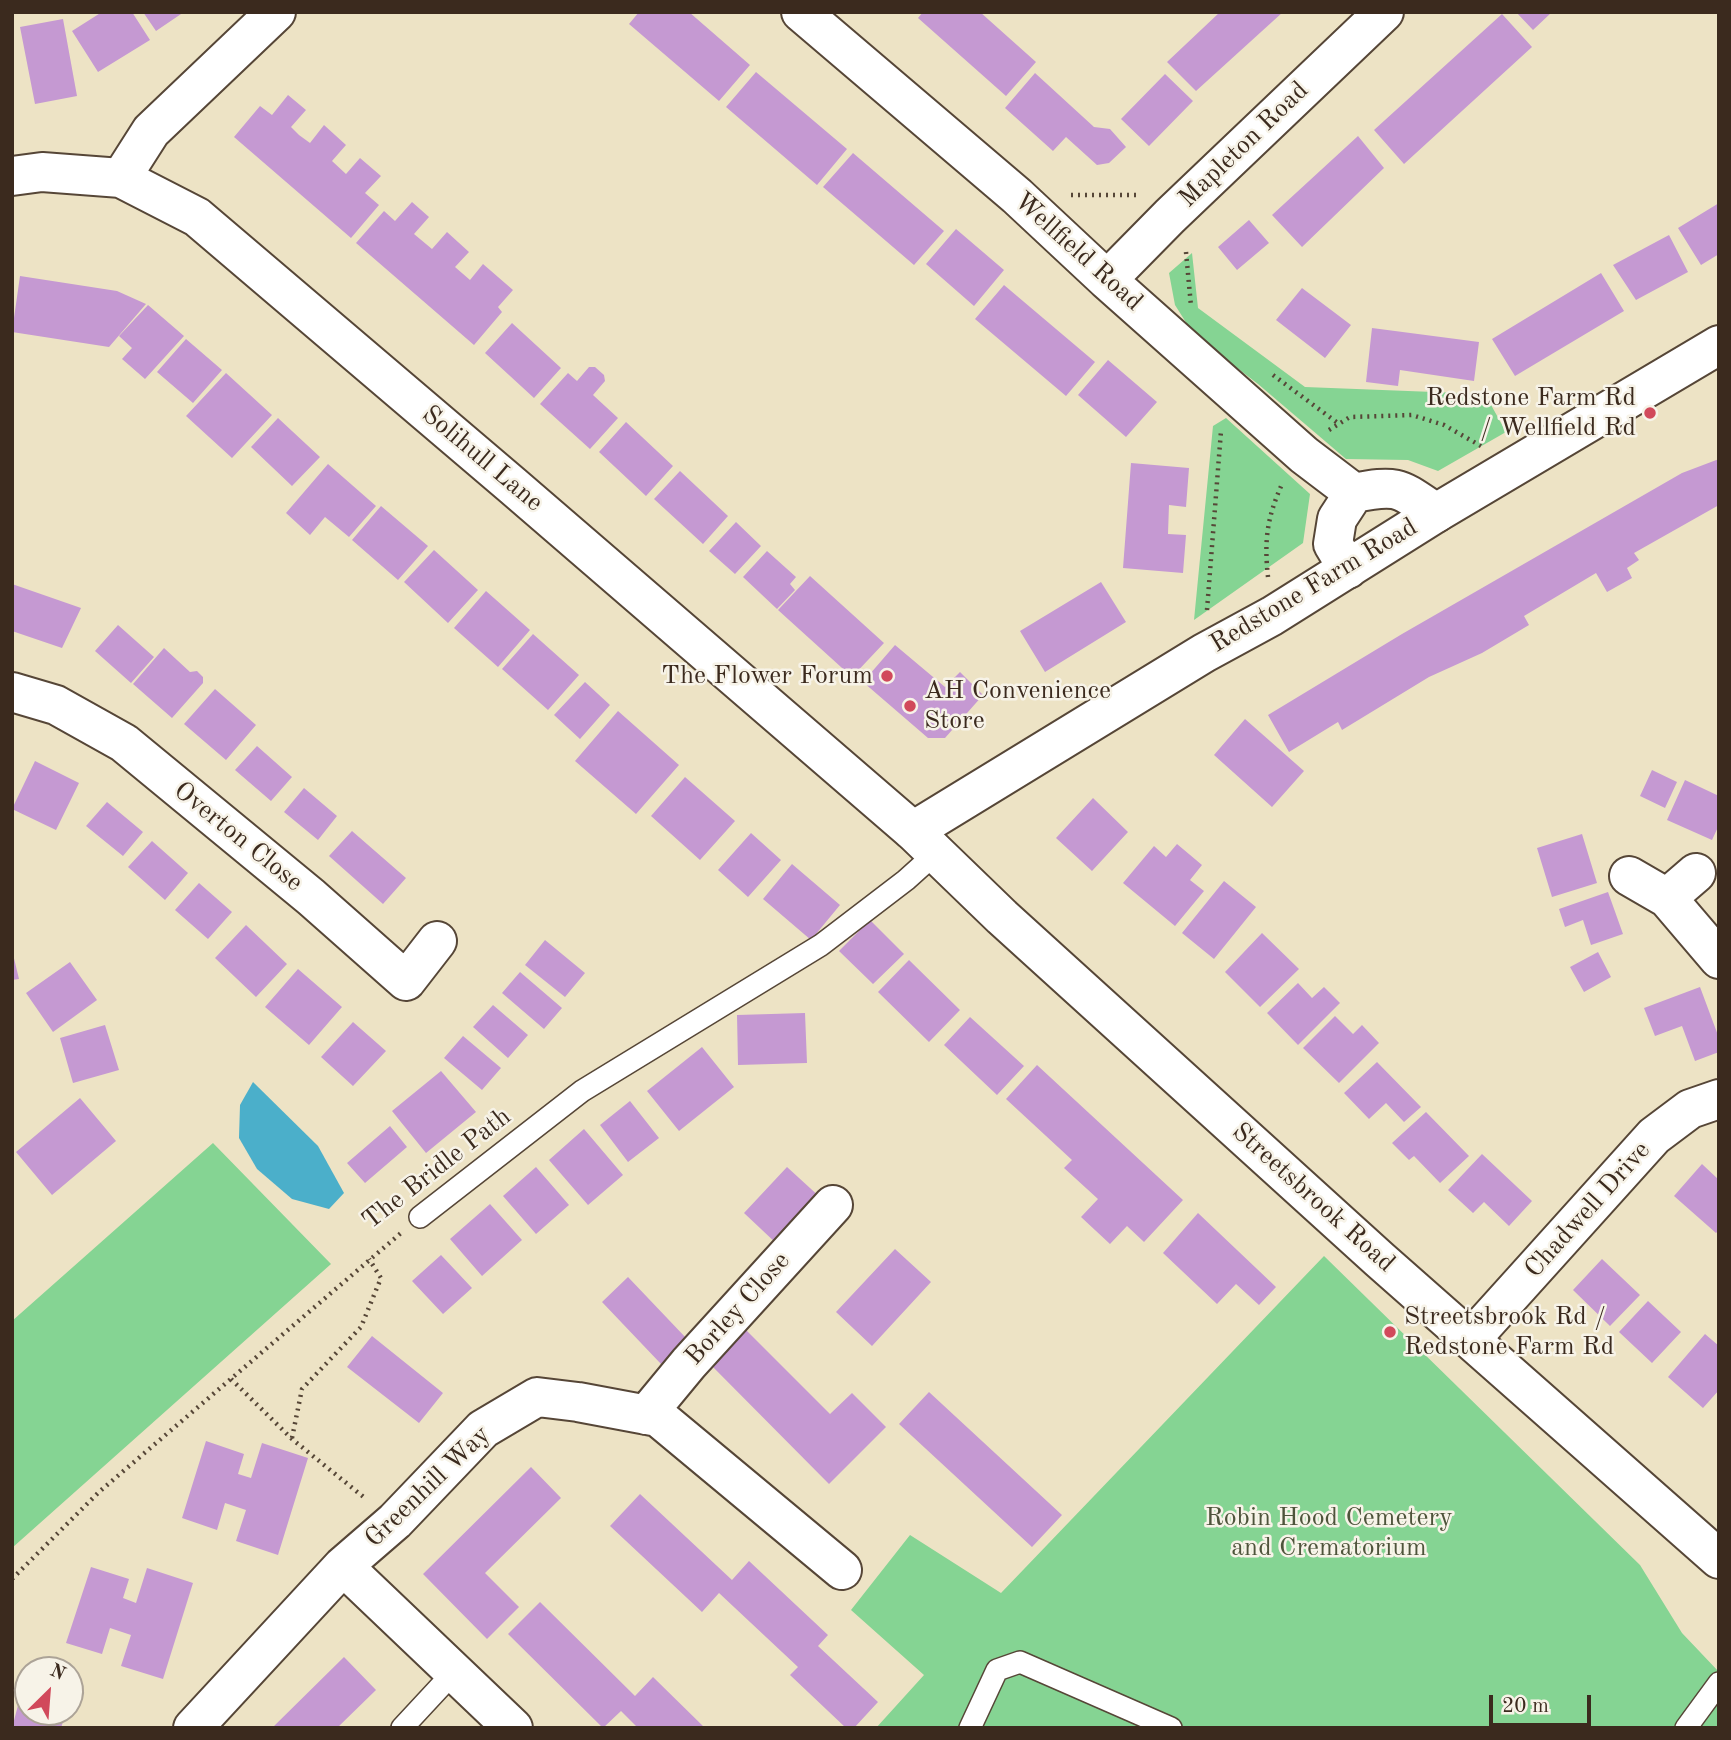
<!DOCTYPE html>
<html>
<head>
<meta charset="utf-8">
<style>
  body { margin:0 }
  #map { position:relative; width:1731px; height:1740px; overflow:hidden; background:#ede3c5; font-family:"Old Standard TT",serif }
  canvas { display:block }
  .frame { position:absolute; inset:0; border:14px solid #3b2a1e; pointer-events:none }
  .north { position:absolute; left:14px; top:1656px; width:70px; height:70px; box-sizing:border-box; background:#f7f3e8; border:2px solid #aca397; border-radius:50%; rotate:25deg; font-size:19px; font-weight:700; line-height:28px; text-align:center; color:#3b2a1e }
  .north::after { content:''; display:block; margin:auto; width:24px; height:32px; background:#d1495b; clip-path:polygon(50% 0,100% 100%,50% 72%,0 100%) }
  .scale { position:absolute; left:1489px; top:1695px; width:102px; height:32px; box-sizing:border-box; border:4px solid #3b2a1e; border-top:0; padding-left:9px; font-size:21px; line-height:24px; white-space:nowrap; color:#3b2a1e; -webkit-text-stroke:5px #f7f3e8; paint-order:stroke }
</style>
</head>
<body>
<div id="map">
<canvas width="1731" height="1740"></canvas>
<div class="frame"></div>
<div class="north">N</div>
<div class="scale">20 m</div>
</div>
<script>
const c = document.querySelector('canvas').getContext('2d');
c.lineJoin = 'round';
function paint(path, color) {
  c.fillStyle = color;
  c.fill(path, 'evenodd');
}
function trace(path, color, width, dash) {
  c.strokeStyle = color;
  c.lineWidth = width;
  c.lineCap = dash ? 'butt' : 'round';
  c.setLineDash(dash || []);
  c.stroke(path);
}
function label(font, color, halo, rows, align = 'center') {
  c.font = font + ' "Old Standard TT",serif';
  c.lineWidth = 5;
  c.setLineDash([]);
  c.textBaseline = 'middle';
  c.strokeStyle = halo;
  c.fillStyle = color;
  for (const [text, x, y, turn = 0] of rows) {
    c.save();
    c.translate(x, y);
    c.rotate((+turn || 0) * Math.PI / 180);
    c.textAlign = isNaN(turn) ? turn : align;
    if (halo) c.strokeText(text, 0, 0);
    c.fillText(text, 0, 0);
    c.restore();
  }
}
const green = new Path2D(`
  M1192,253L1198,308L1305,387L1485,394L1506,432L1438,471L1408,460L1346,459L1258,384L1194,335L1175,305L1169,273Z
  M1226,418L1310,494L1303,543L1194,620L1213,426Z
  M213,1143L331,1264L12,1548V1321Z
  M1324,1256L1640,1565L1682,1633L1719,1672V1728H876L924,1675L851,1610L910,1535L1001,1593Z`);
const water = new Path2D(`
  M253,1082L318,1146L344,1193L329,1209L292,1199L257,1169L239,1138L240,1105Z`);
const building = new Path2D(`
  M102,12H132L150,40L98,72L72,31Z
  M143,12H184L156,31Z
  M639,12H689L750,65L719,101L629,24Z
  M923,12H980L1036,62L1006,96L918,18Z
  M1220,12H1283L1196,91L1167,62Z
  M1516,12H1552L1533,30Z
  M1502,14L1532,47L1404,164L1374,130Z
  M63,19L77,96L35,104L20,27Z
  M756,72L847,149L817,185L726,107Z
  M1035,73L1094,127L1110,129L1126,147L1109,163L1097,165L1066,137L1053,151L1005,108Z
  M1165,74L1193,101L1149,146L1121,119Z
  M288,95L306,110L291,127L299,135L310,143L324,125L346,145L332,161L346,174L360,158L381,176L365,193L379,205L351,238L234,137L260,106L272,115Z
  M1358,136L1384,168L1302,247L1272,215Z
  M853,153L944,231L914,265L823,187Z
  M412,202L429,217L414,234L432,249L447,232L469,252L455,267L470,280L483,264L513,290L498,307L502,312L474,345L356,243L384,211L395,221Z
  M1719,203V254L1701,265L1678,228Z
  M1249,220L1269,243L1237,270L1218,247Z
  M956,229L1004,270L974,306L926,264Z
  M1669,235L1688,272L1636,300L1613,265Z
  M1601,273L1624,311L1515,376L1492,339Z
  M20,276L117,291L146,304L109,347L12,332Z
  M1004,285L1095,362L1066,396L975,319Z
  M1302,288L1351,325L1325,358L1276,320Z
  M148,305L184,336L145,379L122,359L132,348L119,336Z
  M512,323L561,368L534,398L485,353Z
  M1372,328L1479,342L1474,381L1400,370L1398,386L1366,382Z
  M186,339L222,370L193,403L157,372Z
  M1108,360L1157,402L1126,437L1078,395Z
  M589,367H595L604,375L605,381L593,395L618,418L590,449L540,404L568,373L577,381Z
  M226,373L272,415L232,458L186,416Z
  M278,418L320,457L292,486L251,447Z
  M626,422L673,466L646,496L599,452Z
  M1719,459V505L1634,553L1639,560L1627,568L1632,578L1607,592L1596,573L1524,616L1529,625L1482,653L1429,677L1342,730L1338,722L1289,752L1268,715L1402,634L1682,473Z
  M1131,463L1189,468L1186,507L1169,505L1168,534L1186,535L1183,573L1123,568Z
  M328,464L376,506L349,537L325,517L310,535L286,513Z
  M680,471L728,516L703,544L654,499Z
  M381,506L428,546L398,580L352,540Z
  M736,522L761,546L735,574L709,551Z
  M434,550L478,590L448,623L404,582Z
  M767,551L796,577L790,584L795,590L777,609L743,577Z
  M810,576L884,643L852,677L778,610Z
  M1101,582L1126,622L1045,672L1020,631Z
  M12,584L81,608L62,648L12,631Z
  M486,591L530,630L498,667L454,628Z
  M118,625L154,657L131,683L95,651Z
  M533,634L579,675L548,710L502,669Z
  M895,645L945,687L960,672L983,695L945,738H928L863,682Z
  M164,648L190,672L197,671L203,677V683L172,718L133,684Z
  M585,682L610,705L580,739L554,715Z
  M215,689L256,725L226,760L184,724Z
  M618,711L679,765L636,814L575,761Z
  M1245,719L1304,771L1272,807L1214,755Z
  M257,746L292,777L271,801L235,770Z
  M35,761L79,783L56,830L12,809Z
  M1652,770L1677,782L1665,808L1640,796Z
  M685,777L735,821L700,860L651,816Z
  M1685,780L1719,796V825L1712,840L1667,820Z
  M304,788L337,816L318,840L284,812Z
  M1093,798L1128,832L1092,871L1056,838Z
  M107,802L143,832L123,856L86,826Z
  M352,831L406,878L383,904L329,856Z
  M751,833L781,860L748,897L718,870Z
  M1582,834L1597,883L1552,897L1537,848Z
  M152,841L188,873L165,900L128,867Z
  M1177,844L1202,865L1190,880L1204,891L1175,926L1123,883L1154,846L1166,857Z
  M792,864L840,905L811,940L763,899Z
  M1224,881L1256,907L1214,959L1182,933Z
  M199,883L232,912L208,939L175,910Z
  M1608,892L1623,934L1591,945L1583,920L1565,927L1559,909Z
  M870,920L904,954L873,984L839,951Z
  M246,925L287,964L256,997L215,958Z
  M1262,933L1299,969L1260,1007L1225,972Z
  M545,940L585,973L565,997L525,965Z
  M12,950L19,979L12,980Z
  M1598,952L1611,977L1584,992L1570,967Z
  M909,960L960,1010L929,1042L878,992Z
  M70,962L97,1000L53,1032L26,993Z
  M298,969L342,1007L309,1045L265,1007Z
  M520,972L562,1008L544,1029L502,993Z
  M1298,983L1312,998L1324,987L1340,1003L1298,1045L1267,1013Z
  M1700,987L1719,1038V1052L1695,1061L1682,1026L1655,1036L1644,1008Z
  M493,1005L528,1035L508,1058L473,1027Z
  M805,1013L807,1063L738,1065L737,1015Z
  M1335,1016L1353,1034L1362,1025L1379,1043L1339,1083L1303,1048Z
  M970,1017L1024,1066L997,1095L944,1045Z
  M353,1022L386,1051L353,1086L321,1057Z
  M105,1025L119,1070L73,1083L60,1038Z
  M463,1036L501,1068L482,1090L444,1058Z
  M702,1047L734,1087L679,1131L647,1091Z
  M1377,1062L1421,1107L1404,1122L1386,1103L1369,1119L1344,1093Z
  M1037,1065L1183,1200L1144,1242L1127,1226L1110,1244L1081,1217L1098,1199L1064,1168L1072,1160L1006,1099Z
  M441,1071L476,1112L426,1153L392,1111Z
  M80,1098L116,1141L52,1195L16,1152Z
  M630,1101L659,1138L628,1162L600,1125Z
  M1426,1112L1469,1156L1440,1183L1414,1156L1409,1160L1392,1143Z
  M390,1126L407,1147L365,1183L347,1163Z
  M584,1129L623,1175L588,1205L549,1160Z
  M1482,1154L1532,1201L1509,1226L1484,1202L1473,1213L1448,1190Z
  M1702,1164L1719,1180V1230L1716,1233L1674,1196Z
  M536,1167L569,1205L536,1234L503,1196Z
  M787,1167L822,1199L778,1245L744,1213Z
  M490,1204L522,1240L482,1276L450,1239Z
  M1198,1213L1276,1287L1259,1305L1236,1284L1217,1304L1163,1253Z
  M895,1249L931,1282L872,1346L836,1312Z
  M441,1255L472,1288L443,1314L412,1281Z
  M1602,1259L1640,1295L1610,1326L1573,1290Z
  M628,1277L687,1339L661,1364L602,1302Z
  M1648,1301L1681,1332L1652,1363L1619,1332Z
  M743,1327L830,1414L852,1393L886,1427L829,1484L708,1362Z
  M1705,1334L1719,1346V1390L1703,1408L1668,1377Z
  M372,1336L443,1393L419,1423L347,1367Z
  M929,1392L1062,1515L1032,1547L899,1424Z
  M206,1441L244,1454L238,1474L251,1478L262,1443L308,1458L278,1555L236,1541L246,1510L225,1503L217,1530L182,1518Z
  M531,1467L561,1498L485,1573L519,1607L487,1639L423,1574Z
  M640,1494L732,1580L749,1561L828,1635L818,1646L878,1702L854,1728H846L790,1675L798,1667L719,1593L702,1612L610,1526Z
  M91,1567L129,1579L123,1598L136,1603L147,1568L193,1583L163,1679L121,1666L131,1635L110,1628L102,1654L66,1643Z
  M540,1602L635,1696L653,1677L705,1728H638L621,1711L603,1728L508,1634Z
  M344,1657L376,1690L337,1728H272Z
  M21,1694L28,1696V1712H66L61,1728H12Z`);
const path = new Path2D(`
  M1071,195H1139
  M1186,252L1191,306
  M1273,375L1339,424
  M1329,430L1350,417L1412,415L1444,425L1481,446
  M1268,577C1264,540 1267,518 1282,484
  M1207,610L1221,431
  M231,1379L292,1439L366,1499
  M292,1438L302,1389L361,1327L381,1278L369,1259
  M12,1579L99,1492L401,1233`);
const service = new Path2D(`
  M420,1217L582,1091L821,945L906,880L936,853
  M402,1728L454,1672
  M970,1728L997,1670L1020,1662L1171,1728
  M1686,1728L1719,1683`);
const minor = new Path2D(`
  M801,12L1017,196L1107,280L1304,455L1354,493C1399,484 1399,488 1436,513
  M121,178L151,131L276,12
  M1107,280L1170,216L1384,12
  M1348,569L1333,544L1337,519L1354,493
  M12,692L56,705L124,743L311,897L406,981L437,941
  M1629,876L1667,898L1696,873
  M1667,898L1719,959
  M1471,1339L1654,1136L1690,1109L1719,1099
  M646,1415L689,1363L833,1205
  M343,1566L513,1728
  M193,1728L343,1566L395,1521L483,1429L537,1397L578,1402L658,1417L842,1570`);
const tertiary = new Path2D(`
  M913,831L1204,653L1272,616L1436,513L1719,345`);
const secondary = new Path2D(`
  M12,176L42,172L121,178L197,217L513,486L913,831L1002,917L1379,1259L1719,1559`);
const markers = [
  [1650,413,7,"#d1495b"],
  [887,676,7,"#d1495b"],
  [910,706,7,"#d1495b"],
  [1390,1332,7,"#d1495b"]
];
const streetNames = [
  ["Mapleton Road",1244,145,-44],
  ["Wellfield Road",1078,252,42],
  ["Solihull Lane",482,459,40],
  ["Redstone Farm Road",1314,586,-31],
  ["Overton Close",238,837,39],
  ["The Bridle Path",437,1169,-38],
  ["Streetsbrook Road",1313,1198,42],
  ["Chadwell Drive",1588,1210,-48],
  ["Borley Close",738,1309,-48],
  ["Greenhill Way",428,1487,-44]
];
const poiNames = [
  ["Redstone Farm Rd",1636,398],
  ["/ Wellfield Rd",1636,428],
  ["The Flower Forum",873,676],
  ["AH Convenience",924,691,"left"],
  ["Store",924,721,"left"],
  ["Streetsbrook Rd /",1404,1317,"left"],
  ["Redstone Farm Rd",1404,1347,"left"]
];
const parkNames = [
  ["Robin Hood Cemetery",1329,1518],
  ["and Crematorium",1329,1548]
];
paint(green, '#85d493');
paint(water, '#4bafca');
paint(building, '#c599d2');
trace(service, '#564637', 24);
trace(minor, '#564637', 42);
trace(tertiary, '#564637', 42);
trace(secondary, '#564637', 42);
trace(path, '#564637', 4.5, [2, 5]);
trace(service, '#fff', 21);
trace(minor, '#fff', 38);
trace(tertiary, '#fff', 38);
trace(secondary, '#fff', 38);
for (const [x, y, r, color] of markers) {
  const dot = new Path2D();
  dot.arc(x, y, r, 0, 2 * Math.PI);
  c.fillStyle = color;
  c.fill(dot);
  trace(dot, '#f7f3e8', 2.5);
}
label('26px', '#3b2a1e', '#f7f3e8', streetNames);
label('26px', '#3b2a1e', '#f7f3e8', poiNames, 'right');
label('26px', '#4e543b', '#f7f3e8', parkNames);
</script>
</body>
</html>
